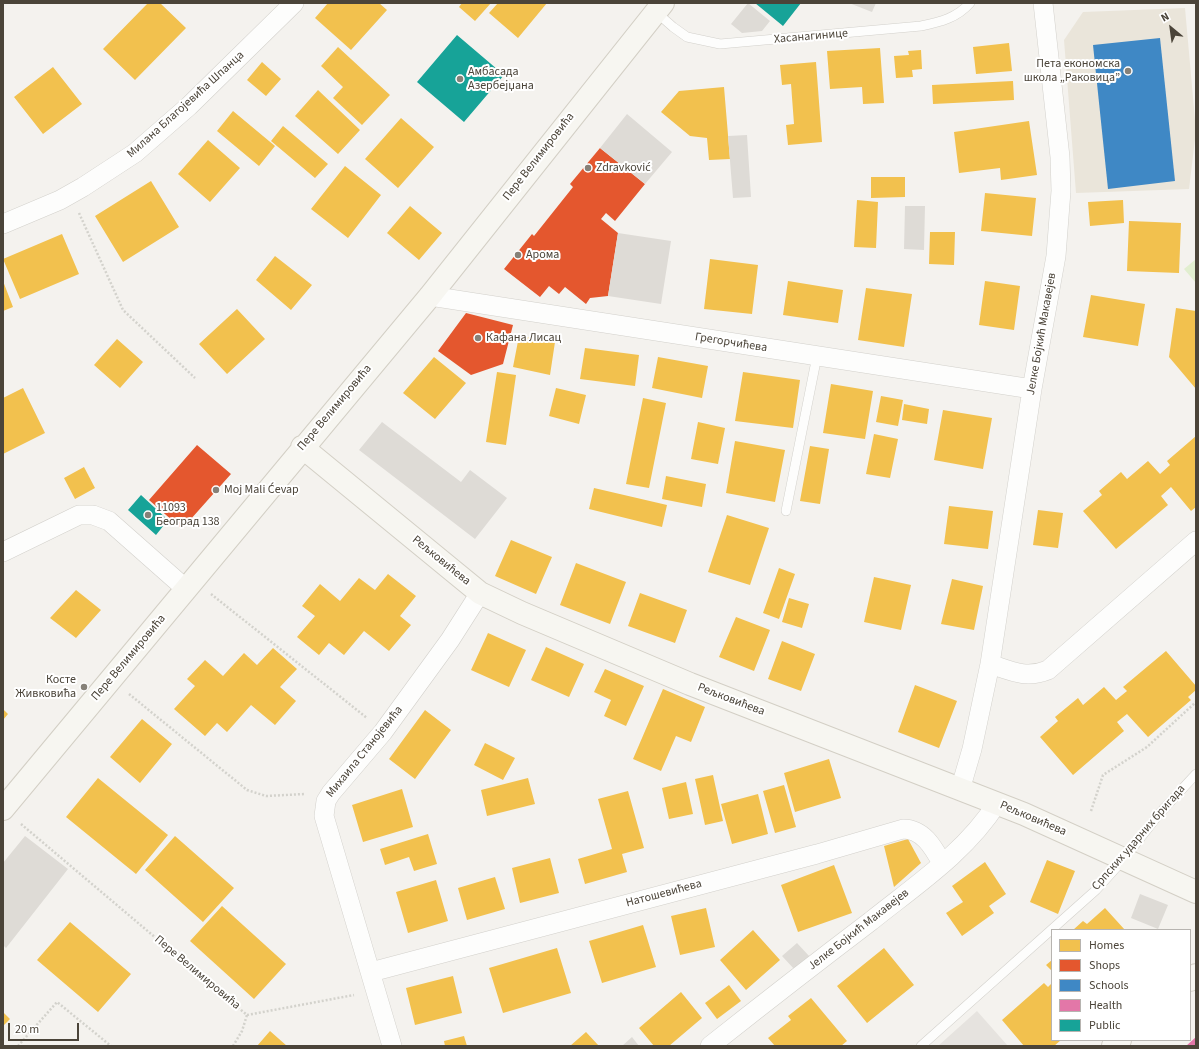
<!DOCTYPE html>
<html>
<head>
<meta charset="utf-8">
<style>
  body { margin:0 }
  #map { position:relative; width:1199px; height:1049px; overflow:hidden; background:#f4f2ee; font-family:"Source Sans 3",sans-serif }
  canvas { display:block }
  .frame { position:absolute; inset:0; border:4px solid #4b4439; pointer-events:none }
  .legend { position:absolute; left:1051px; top:929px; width:140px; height:112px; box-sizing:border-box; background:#fff; border:1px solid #b7b4b0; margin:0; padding:5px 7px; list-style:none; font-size:12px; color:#4b4439 }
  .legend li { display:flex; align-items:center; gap:8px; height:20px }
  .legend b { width:20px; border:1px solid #b7b4b0 }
  .north { position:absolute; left:1151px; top:8px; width:40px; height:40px; -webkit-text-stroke:3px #fff; paint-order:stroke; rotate:331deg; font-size:11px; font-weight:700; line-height:16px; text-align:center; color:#4b4439 }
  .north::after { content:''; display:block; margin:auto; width:14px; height:18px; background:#4b4439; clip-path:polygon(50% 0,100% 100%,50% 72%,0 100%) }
  .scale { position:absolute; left:8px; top:1023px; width:71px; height:18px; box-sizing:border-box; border:2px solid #4b4439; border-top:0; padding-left:5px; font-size:12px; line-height:14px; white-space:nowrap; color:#4b4439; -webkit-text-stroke:3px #fff; paint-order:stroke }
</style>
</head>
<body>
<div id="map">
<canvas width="1199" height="1049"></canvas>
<div class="frame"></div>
<ul class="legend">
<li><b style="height:11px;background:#f2c14e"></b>Homes</li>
<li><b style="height:11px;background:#e4572e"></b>Shops</li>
<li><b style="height:11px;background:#3f88c5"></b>Schools</li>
<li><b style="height:11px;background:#e377a8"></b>Health</li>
<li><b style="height:11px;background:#17a398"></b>Public</li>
</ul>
<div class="north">N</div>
<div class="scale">20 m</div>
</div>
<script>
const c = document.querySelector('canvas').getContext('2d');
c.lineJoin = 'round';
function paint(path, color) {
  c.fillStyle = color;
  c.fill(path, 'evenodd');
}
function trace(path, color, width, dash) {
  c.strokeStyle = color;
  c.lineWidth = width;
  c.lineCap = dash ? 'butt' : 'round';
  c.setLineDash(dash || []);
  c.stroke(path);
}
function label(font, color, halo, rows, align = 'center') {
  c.font = font + ' "Source Sans 3",sans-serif';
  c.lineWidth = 4;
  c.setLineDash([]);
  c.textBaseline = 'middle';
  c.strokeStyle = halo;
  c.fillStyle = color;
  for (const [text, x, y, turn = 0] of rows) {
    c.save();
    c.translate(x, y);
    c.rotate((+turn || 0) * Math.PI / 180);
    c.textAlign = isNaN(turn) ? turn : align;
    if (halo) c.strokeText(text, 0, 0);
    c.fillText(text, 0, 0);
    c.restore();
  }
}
const education = new Path2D(`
  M1185,8L1196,131L1189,189L1076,193L1064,40L1083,12Z`);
const green = new Path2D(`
  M1196,259V283L1184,269Z`);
const parking = new Path2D(`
  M977,1011L1008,1046H938Z`);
const homes = new Path2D(`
  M148,3H160L186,28L135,80L103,49Z
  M328,3H379L387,10L351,50L315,18Z
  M462,3H491L475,21L459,7Z
  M498,3H547L518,38L489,13Z
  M1009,43L1012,71L976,74L973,47Z
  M338,47L390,95L362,125L333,98L343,87L321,66Z
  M880,48L884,103L863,104L862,87L830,89L827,51Z
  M921,50L922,69L912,70L913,77L896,78L894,56L909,55L908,51Z
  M262,62L281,79L266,96L247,80Z
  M816,62L822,142L788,145L786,125L794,124L791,84L782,85L780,65Z
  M53,67L82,104L43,134L14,97Z
  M1013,81L1014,100L933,104L932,85Z
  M724,87L730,159L709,160L707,138L690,136L661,112L679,91Z
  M318,90L360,130L338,154L295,116Z
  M233,111L275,146L259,166L217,131Z
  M401,118L434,147L398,188L365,159Z
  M1029,121L1037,175L1001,180L1000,168L959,173L954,132Z
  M283,126L328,164L315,178L271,141Z
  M208,140L240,168L210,202L178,174Z
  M345,166L381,195L348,238L311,209Z
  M871,177H905V197L871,198Z
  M151,181L179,227L123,262L95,216Z
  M985,193L1036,198L1032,236L981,231Z
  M857,200L878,202L876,248L854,247Z
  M1123,200L1124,223L1090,226L1088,202Z
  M410,206L442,233L419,260L387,233Z
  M1129,221L1181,223L1179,273L1127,271Z
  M930,232H955L954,265L929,264Z
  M62,234L79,274L20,299L3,259Z
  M275,256L312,285L291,310L256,280Z
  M710,259L758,265L752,314L704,309Z
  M3,281L13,307L3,311Z
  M788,281L843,290L838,323L783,315Z
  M985,281L1020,286L1014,330L979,325Z
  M866,288L912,294L904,347L858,340Z
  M1091,295L1145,304L1138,346L1083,337Z
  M1176,308L1196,311V389L1169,357Z
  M237,309L265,339L227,374L199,344Z
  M519,336L555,342L550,375L513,367Z
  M117,339L143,362L120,388L94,365Z
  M585,348L639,355L635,386L580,379Z
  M434,357L466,383L435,419L403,393Z
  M658,357L708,366L702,398L652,388Z
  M497,372L516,375L506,445L486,442Z
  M743,372L800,380L793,428L735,421Z
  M831,384L873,391L865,439L823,433Z
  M23,388L45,433L3,454V398Z
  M556,388L586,395L579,424L549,416Z
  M881,396L903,400L898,426L876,422Z
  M643,398L666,403L649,488L626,484Z
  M904,404L929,409L927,424L902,420Z
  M943,410L992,418L983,469L934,460Z
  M698,422L725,428L718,464L691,459Z
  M874,434L898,439L890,478L866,474Z
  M1196,436V507L1191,511L1171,487L1161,496L1168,505L1116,549L1083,511L1102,495L1099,491L1121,472L1127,479L1148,461L1160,474L1170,465L1167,461Z
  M735,441L785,450L775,502L726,493Z
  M810,446L829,449L820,504L800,501Z
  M84,467L95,488L75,499L64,478Z
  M666,476L706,484L702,507L662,499Z
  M594,488L667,505L662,527L589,509Z
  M949,506L993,511L988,549L944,544Z
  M1038,510L1063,513L1058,548L1033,545Z
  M727,515L769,528L750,585L708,572Z
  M511,540L552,557L536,594L495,576Z
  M576,563L626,582L610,624L560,605Z
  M779,568L795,574L779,619L763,613Z
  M388,574L416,596L400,616L411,625L389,651L364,631L344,655L329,643L319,655L297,637L315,616L302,606L320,584L340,601L359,578L375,590Z
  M874,577L911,585L901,630L864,622Z
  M952,579L983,586L974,630L941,624Z
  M76,590L101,610L76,638L50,618Z
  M640,593L687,610L675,643L628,626Z
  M789,598L809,604L802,628L782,622Z
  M736,617L770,630L754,671L719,657Z
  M488,633L526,650L509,687L471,670Z
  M782,641L815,654L801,691L768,679Z
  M546,647L584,664L569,697L531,680Z
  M273,648L297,669L280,687L296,701L275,725L251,705L227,732L217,723L205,736L174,709L195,686L187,679L205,660L223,676L244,653L257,665Z
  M1166,651L1196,686V690L1188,697L1191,700L1148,737L1127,714L1117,722L1124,731L1073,775L1040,737L1058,721L1055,717L1078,698L1083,705L1104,687L1116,700L1127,691L1123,687Z
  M605,669L644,686L626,726L604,716L611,700L594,692Z
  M915,685L957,701L939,748L898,732Z
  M663,689L705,707L691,742L676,736L661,771L633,759Z
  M3,709L8,714L3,720Z
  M425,710L451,730L415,779L389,759Z
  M142,719L172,744L140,783L110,757Z
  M485,743L515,758L503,780L474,765Z
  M829,759L841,798L795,812L784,773Z
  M713,775L723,821L705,825L695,779Z
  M98,778L168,835L136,874L66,817Z
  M528,778L535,804L487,816L481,790Z
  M686,782L693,814L669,819L662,788Z
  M784,785L796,827L775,833L763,791Z
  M402,789L413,827L363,842L352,805Z
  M628,791L644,848L622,854L627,872L585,884L578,859L612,849L598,799Z
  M758,794L768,834L732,844L721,804Z
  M428,834L437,864L414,871L409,857L385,865L380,849Z
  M175,836L234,888L203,922L145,870Z
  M908,839L921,863L894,887L884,846Z
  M550,858L559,893L520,903L512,868Z
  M1047,860L1075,871L1058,914L1030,902Z
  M985,862L1006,894L989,906L994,913L962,936L946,913L963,902L952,886Z
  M834,865L852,913L798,932L781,885Z
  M495,877L505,909L467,920L458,888Z
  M436,880L448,921L408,933L396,892Z
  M222,906L286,964L254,999L190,941Z
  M706,908L715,947L680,955L671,916Z
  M1105,908L1125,930H1073L1083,921L1087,924Z
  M70,922L131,974L98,1012L37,960Z
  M643,925L656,967L602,983L589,941Z
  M753,930L780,960L746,990L720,960Z
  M557,948L571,993L503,1013L489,968Z
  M884,948L914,985L867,1023L837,986Z
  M1052,960V971L1046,965Z
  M453,976L462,1013L415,1025L406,988Z
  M1044,983L1048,987L1052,983V1040H1061L1054,1046H1024L1002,1020Z
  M729,985L741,1001L717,1019L705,1003Z
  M681,992L702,1018L669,1046H654L639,1028Z
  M811,998L847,1041L841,1046H775L768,1038L791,1020L788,1016Z
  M3,1012L10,1019L3,1026Z
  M270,1031L287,1046H257Z
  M586,1032L599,1046H570Z
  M464,1036L467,1046H445L444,1041Z`);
const shops = new Path2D(`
  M600,148L645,184L615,221L606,213L601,219L618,233L608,296L590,298L586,304L565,287L559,294L549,286L540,297L504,269L532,234L534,236L573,187L570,184Z
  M466,313L513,325L503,364L471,375L438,351Z
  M197,445L231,474L182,529L149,500Z`);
const schools = new Path2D(`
  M1160,38L1175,181L1108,189L1093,45Z`);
const health = new Path2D(`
  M1196,1037V1046H1186Z`);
const public = new Path2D(`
  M755,3H801L783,26Z
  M457,35L504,75L464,122L417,82Z
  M141,495L168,520L156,535L128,510Z`);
const building = new Path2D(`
  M748,3L770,21L762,31L742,33L731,24Z
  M849,3H876L872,12Z
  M627,114L672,152L645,184L600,148Z
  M747,135L751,197L733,198L728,136Z
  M905,206H925L924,250L904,249Z
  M618,233L671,241L661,304L608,296Z
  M382,422L461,482L470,470L507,498L475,539L359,450Z
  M25,836L68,869L6,948L3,945V863Z
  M1140,894L1168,905L1158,929L1131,918Z
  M797,943L810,957L795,970L782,956Z
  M632,1037L639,1046H622Z`);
const path = new Path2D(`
  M79,213L123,310L195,378
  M211,594L367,718
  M129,694L247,790L266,796L305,794
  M1091,811L1103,775L1147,747L1196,702
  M21,824L247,1015
  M247,1015L354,995
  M18,1046L57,1002L111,1046
  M233,1046L242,1031L247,1015`);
const lane = new Path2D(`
  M656,12L673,27L687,37L720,44L921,26C940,22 957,18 970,3
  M786,511L817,356
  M921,1046L1096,890L1124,859L1159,814L1196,774`);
const street = new Path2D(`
  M3,224L60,200L83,187L135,153L189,106L294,3
  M430,296L1032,389
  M3,552L79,515H93L109,521L186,589
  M990,664C1011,671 1026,679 1048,670L1196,541
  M960,790L972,749L990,664L1032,389L1056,256L1061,191L1060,157L1043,3
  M371,972L817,854L903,829C923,829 933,847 942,863
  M392,1046L324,816L326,801L331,793L383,732L450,640L480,593
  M710,1046C763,1004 817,962 871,921C916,885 966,852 997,803`);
const secondary = new Path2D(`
  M302,447L480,593L522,613L690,684L1024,814L1196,892
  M3,809L430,296L663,3
  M1190,980L1196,975
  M1113,1046L1120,1040`);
const markers = [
  [1128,71,4,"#868178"],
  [460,79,4,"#868178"],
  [588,168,4,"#868178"],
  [518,255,4,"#868178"],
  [478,338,4,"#868178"],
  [216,490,4,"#868178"],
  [148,515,4,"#868178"],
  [84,687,4,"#868178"]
];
const streetNames = [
  ["Хасанагинице",811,37,-5],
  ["Милана Благојевића Шпанца",186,105,-42],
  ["Пере Велимировића",539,157,-52],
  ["Јелке Бојкић Макавејев",1042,334,-80],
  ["Грегорчићева",731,343,9],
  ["Пере Велимировића",335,408,-50],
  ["Рељковићева",441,561,39],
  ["Пере Велимировића",129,658,-50],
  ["Рељковићева",731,700,21],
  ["Михаила Станојевића",365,752,-51],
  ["Рељковићева",1033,819,23],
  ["Српских ударних бригада",1139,838,-49],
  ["Натошевићева",664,894,-15],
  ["Јелке Бојкић Макавејев",859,930,-38],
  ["Пере Велимировића",197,973,40]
];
const poiNames = [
  ["Пета економска",1120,64,"right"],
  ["школа „Раковица”",1120,78,"right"],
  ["Амбасада",468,72],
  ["Азербејџана",468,86],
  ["Zdravković",596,168],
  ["Арома",526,255],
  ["Кафана Лисац",486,338],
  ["Moj Mali Ćevap",224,490],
  ["11093",156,508],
  ["Београд 138",156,522],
  ["Косте",76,680,"right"],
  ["Живковића",76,694,"right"]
];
paint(education, '#eae5da');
paint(green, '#e1eecf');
paint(parking, '#e6e3df');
paint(homes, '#f2c14e');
paint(shops, '#e4572e');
paint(schools, '#3f88c5');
paint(health, '#e377a8');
paint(public, '#17a398');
paint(building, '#dedbd6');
trace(lane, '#d2d0cb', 10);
trace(street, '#d2d0cb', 20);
trace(secondary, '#d3cfc5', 24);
trace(path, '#d3d2cc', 2.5, [2, 2]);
trace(lane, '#fdfdfc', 9);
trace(street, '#fdfdfc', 19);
trace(secondary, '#f7f6f1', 22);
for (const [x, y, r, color] of markers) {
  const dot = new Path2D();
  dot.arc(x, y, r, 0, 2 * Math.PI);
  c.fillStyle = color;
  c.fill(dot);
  trace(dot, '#fff', 1.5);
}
label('12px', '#4b4439', '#fff', streetNames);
label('12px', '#4b4439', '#fff', poiNames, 'left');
</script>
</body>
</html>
